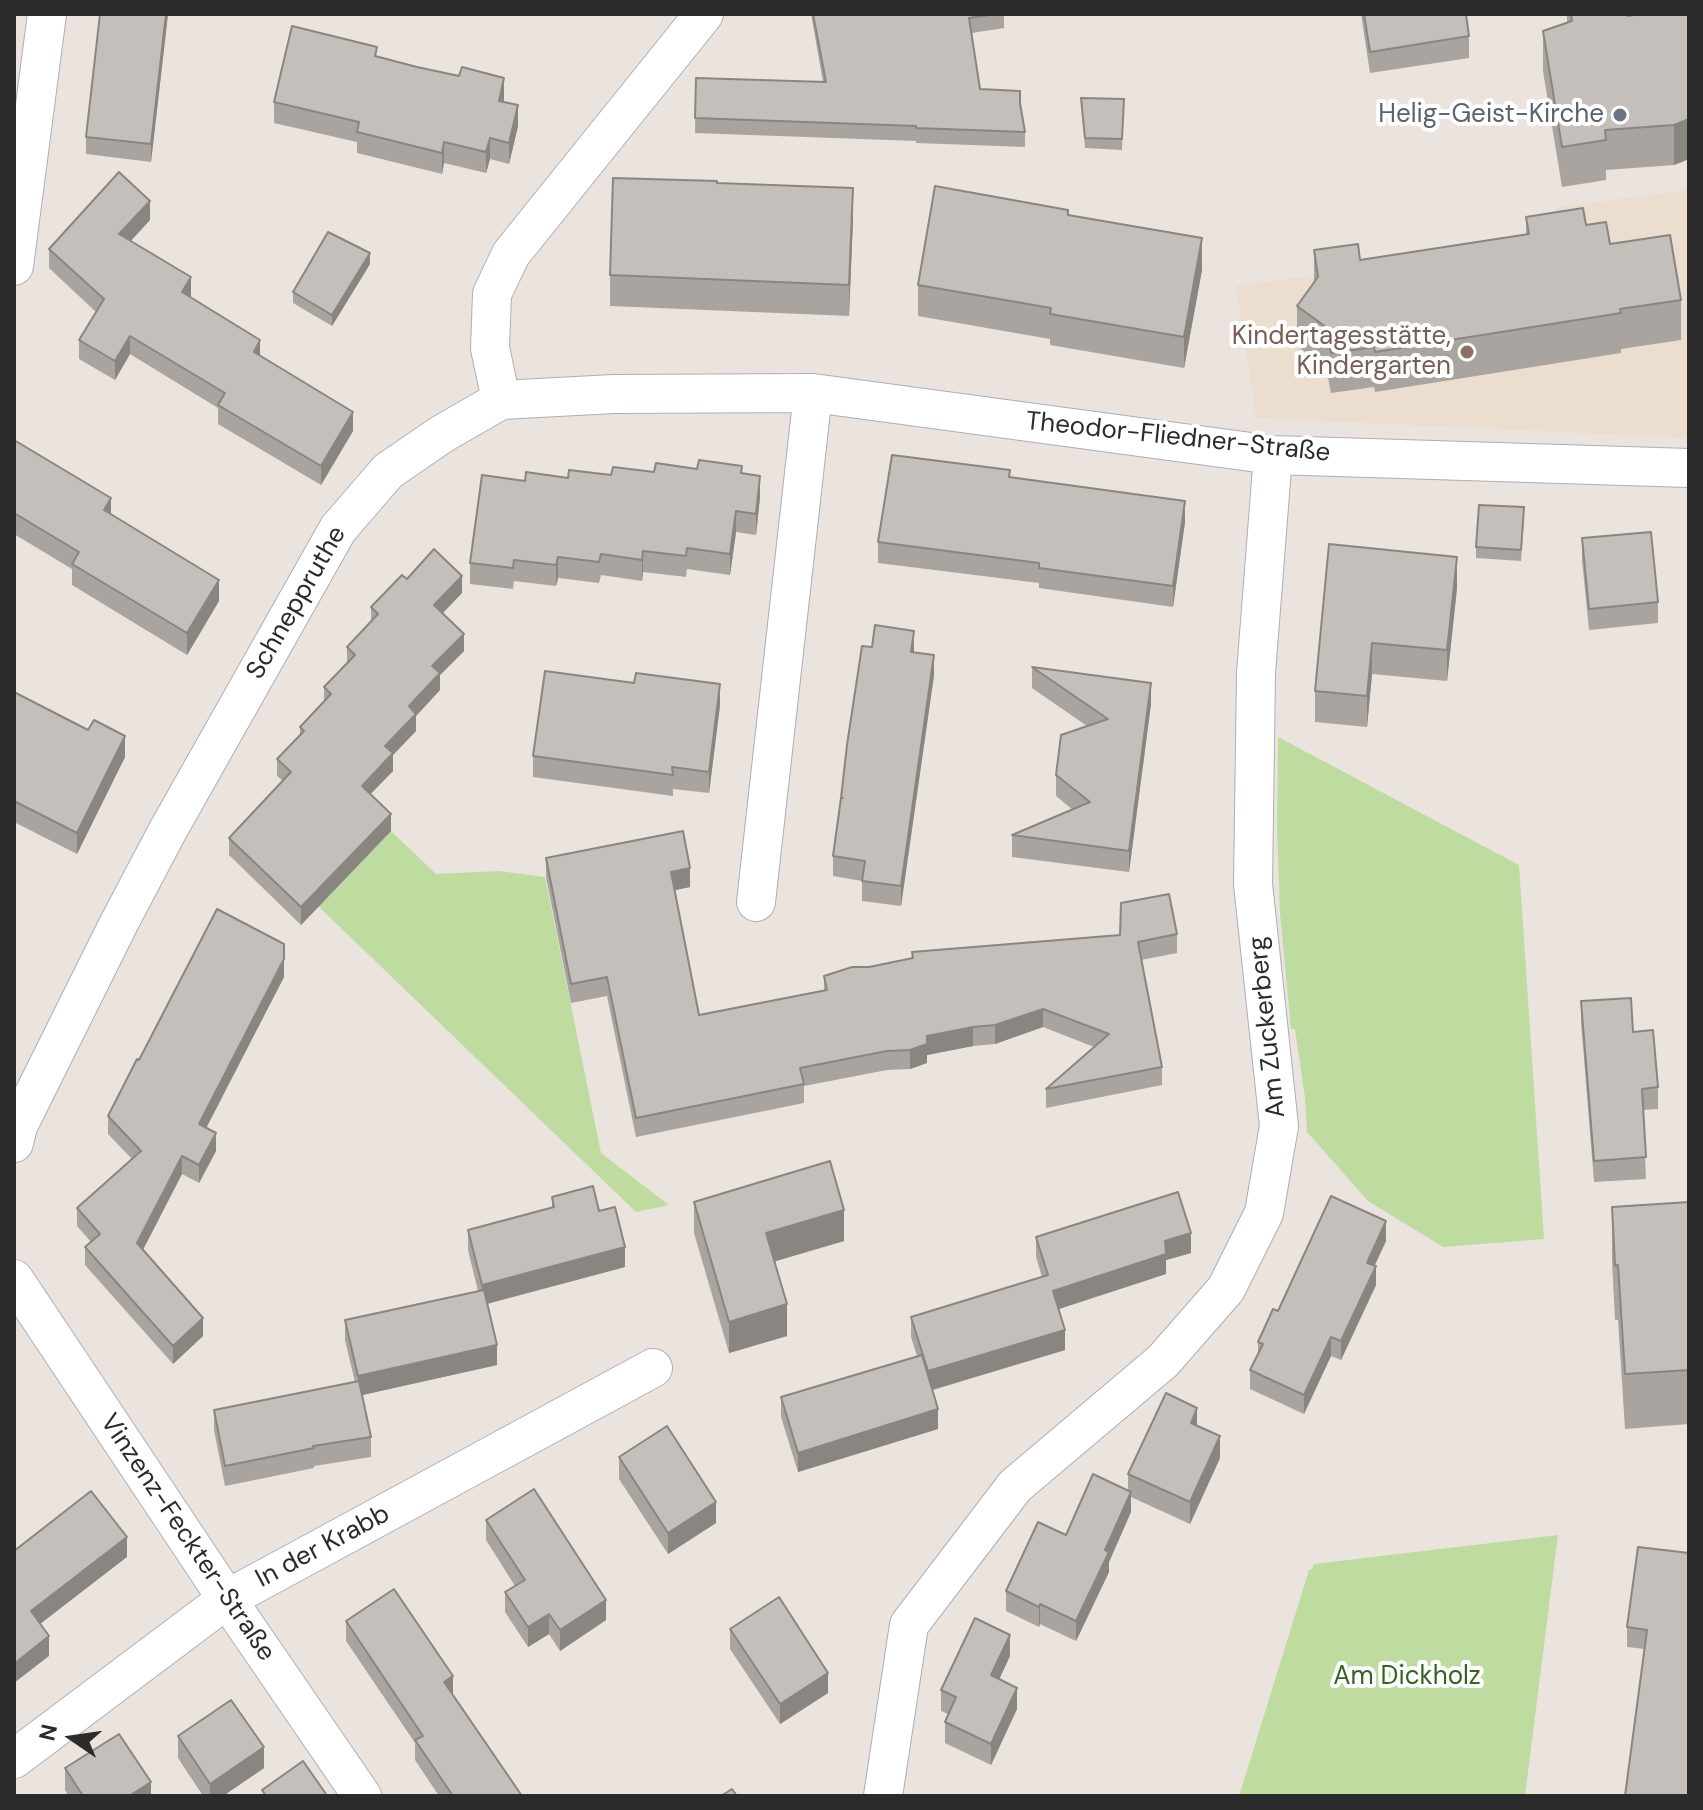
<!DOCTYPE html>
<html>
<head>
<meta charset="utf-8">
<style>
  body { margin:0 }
  #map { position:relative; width:1703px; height:1810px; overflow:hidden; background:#ebe4de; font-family:"DM Sans",sans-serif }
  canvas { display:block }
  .frame { position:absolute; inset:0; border:16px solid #2b2b2b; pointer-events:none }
  .north { position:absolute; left:32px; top:1698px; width:80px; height:80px; -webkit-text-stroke:6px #fff; paint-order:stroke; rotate:283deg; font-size:22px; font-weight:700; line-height:32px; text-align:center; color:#2b2b2b }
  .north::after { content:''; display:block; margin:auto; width:28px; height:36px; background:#2b2b2b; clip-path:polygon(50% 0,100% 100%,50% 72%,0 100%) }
</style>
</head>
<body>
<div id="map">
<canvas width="1703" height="1810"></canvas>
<div class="frame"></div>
<div class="north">N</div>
</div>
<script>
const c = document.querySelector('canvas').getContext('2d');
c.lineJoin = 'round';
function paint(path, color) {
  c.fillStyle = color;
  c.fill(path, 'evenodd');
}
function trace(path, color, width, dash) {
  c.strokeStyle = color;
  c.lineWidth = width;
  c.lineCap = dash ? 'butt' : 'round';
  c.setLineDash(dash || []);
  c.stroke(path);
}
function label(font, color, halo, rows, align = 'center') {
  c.font = font + ' "DM Sans",sans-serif';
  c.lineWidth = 8;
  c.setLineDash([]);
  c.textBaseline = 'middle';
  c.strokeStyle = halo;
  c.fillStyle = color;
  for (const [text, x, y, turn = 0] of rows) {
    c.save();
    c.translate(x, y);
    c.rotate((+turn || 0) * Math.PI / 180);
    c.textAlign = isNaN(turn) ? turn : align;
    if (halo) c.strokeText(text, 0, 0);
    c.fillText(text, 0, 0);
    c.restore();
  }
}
const education = new Path2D(`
  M1689,190V438L1256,418L1236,286L1561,242L1557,207Z`);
const green = new Path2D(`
  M1278,737L1519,865L1544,1239L1443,1247L1368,1201L1307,1132L1305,1098L1295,1029H1291L1280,913L1277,831Z
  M391,831L436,874L499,871L545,877L601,1153L669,1205L636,1212L318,906Z
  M1558,1535L1525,1796H1239L1309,1570L1312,1569L1314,1564Z`);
const street = new Path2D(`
  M14,266L47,14
  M501,400L490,348L492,294L511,254L704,14
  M756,902L813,393
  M14,1143L18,1126L119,923L168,830L338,529L388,471L442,434L501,400L614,394L813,393L1273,455L1689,468
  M14,1279L227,1599L362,1796
  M14,1759L227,1599L653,1368
  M883,1796L909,1625L1015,1486L1163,1361L1226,1289L1264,1213L1279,1126L1253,884L1256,673L1273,455`);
const wall = new Path2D(`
  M168,14L151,162L86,154V137Z
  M811,14H1004V28L972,33L980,89L1020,105L1025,132V147L916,143V141L695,133L696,78L823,82Z
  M1361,14H1466L1469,36V58L1370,73Z
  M1567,14H1628V16L1689,14V159L1674,165L1606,170V180L1562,187L1543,71V31L1567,22Z
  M377,57L504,99V102L518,126L509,164L490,159L486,173L444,163L442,174L357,153V142L274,123V102Z
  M1081,98L1124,99L1122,150L1085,148Z
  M717,183L853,219L849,316L610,306V275Z
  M1068,215L1202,270L1184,368L1050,345V339L918,316V285Z
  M1526,217L1586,225L1681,300V340L1621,349V353L1375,392L1374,387L1331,393L1326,367L1297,346V306L1314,282V250L1360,260L1526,234Z
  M150,220L131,241L191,296L190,297L353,431L321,485L218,424V408L130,354L115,380L79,359V340L96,312L49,268V249Z
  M370,264L332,326L293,303V292Z
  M14,440L219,601L187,655L72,585V569L14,534Z
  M697,469L742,473L760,497L756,535L736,532L730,575L687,569L686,577L643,572L642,581L601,575L599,583L558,578L556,586L514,581L513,589L470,584V563L525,481Z
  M1010,477L1185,522L1173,607L1039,588V583L878,563V542Z
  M1524,518L1521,561L1476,558V547Z
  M1582,538L1658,602V623L1589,630L1582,560Z
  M1329,544L1457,588L1447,681L1372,674L1367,727L1315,722V691Z
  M407,579L462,593L443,613L464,651L440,675V690L416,716V731L393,755V771L370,794L391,831L301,925L229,855V838L283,781L277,776V759L300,736V727L324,701V687L347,663V647L371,622V607Z
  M914,653L934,675L901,906L862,901V881L833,876V856L841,798Z
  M1032,667L1151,704L1129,872L1012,857V835L1073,810L1056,796V775L1087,726L1032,688Z
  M14,692L125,757L77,854L14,822Z
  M720,705L709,793L673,789V796L533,777V756Z
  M546,858L690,887L675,890L699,1015L824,990V976L912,958V952L1177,934V953L1141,960L1162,1067V1085L1046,1108V1089L1094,1047L1043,1027L995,1044L973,1046L927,1055V1063L910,1069L887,1070L804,1086V1103L636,1137L607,996L571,1003L546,877Z
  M284,977L206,1128L216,1151L199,1183L182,1174L143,1250L203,1336L173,1364L85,1265V1247L91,1242L77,1226V1208L132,1159L108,1134V1116L139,1060Z
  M1581,1001L1633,1032L1658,1087V1109L1643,1110L1646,1179L1594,1182L1581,1022Z
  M552,1197L599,1211L625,1267L487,1304L497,1365L362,1395L371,1437V1457L314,1466V1468L225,1486L214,1430V1410L355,1382L345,1340V1320L478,1291L468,1250V1230L552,1208Z
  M694,1202L844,1241L775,1261L787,1336L729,1353L694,1233Z
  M1689,1202V1424L1625,1429L1618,1320H1615L1612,1261V1207Z
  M1036,1237L1191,1253L1166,1260V1274L1058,1309L1065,1350L933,1390L938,1429L798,1472L781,1417V1397L917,1356L911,1337V1317L1042,1277L1036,1257Z
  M1386,1241L1374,1266L1376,1285L1341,1360L1331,1356L1304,1414L1250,1389V1370L1258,1355V1342L1278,1311Z
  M1197,1426L1220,1458L1190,1524L1131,1497V1512L1109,1562V1572L1076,1641L1040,1624L1039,1627L1006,1611V1591L1066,1535L1128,1491V1474Z
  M619,1457L716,1523L668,1554L619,1479Z
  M486,1520L606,1620L560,1651L549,1634L528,1647L505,1612V1592L515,1586L486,1540Z
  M1689,1553L1645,1649L1627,1647V1627Z
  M346,1621L453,1695L522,1796H439L415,1760V1743L346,1641Z
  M730,1629L828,1693L780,1724L730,1649Z
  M1010,1656L999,1679L1017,1709L991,1765L945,1743V1722L948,1714L941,1711V1690Z
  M178,1736L264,1768L223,1796H203L178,1758Z
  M65,1768L151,1796H69L65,1790Z`);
const shadedWall = new Path2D(`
  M166,14H168L151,162V144Z
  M504,78V99L499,121V101Z
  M518,105V126L509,164V143Z
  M1689,119V159L1674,165V125Z
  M490,138V159L486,173V152Z
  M444,142V163L442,174V153Z
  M853,188V219L849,316V285Z
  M150,201V220L119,253V234Z
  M1202,238V270L1184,368V337Z
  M370,253V264L332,326V315Z
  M191,277V296L182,311V292Z
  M130,336V354L115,380V361Z
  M260,340V358L254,352Z
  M353,412V431L321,485V466Z
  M760,476V497L756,535V514Z
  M111,498V519L104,510Z
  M1185,501V522L1173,607V586Z
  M736,511V532L730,575V554Z
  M643,551V572L642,581V560Z
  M558,557V578L556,586V565Z
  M1457,557V588L1447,681V650Z
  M462,576V593L434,622V605Z
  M219,580V601L187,655V633Z
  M914,631V651L911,672V652Z
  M464,634V651L440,675V690L416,716V731L393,755V771L362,803V786L432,666Z
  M1372,643V674L1367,727V696Z
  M934,655V675L901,906V886Z
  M1151,683V704L1129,872V851Z
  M720,684V705L709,793V772Z
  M125,736V757L77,854V833Z
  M391,814V831L301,925V907Z
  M690,868V887L671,891V872Z
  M284,959V977L199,1142V1124Z
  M1043,1009V1027L995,1044V1025Z
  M973,1027V1046L927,1055V1063L910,1069V1050L927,1036Z
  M216,1133V1151L199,1183V1165Z
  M182,1156V1174L137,1261V1243Z
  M844,1210V1241L766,1264V1233Z
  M1386,1221V1241L1367,1282V1263Z
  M1191,1233V1253L1166,1260V1274L1053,1311V1291L1165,1241Z
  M625,1247V1267L482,1305V1285Z
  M1376,1266V1285L1341,1360V1341Z
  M787,1304V1336L729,1353V1322Z
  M203,1318V1336L173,1364V1346Z
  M1065,1330V1350L928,1391V1371Z
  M1331,1337V1356L1304,1414V1395Z
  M497,1345V1365L358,1396V1376Z
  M15,1374V1395L14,1396V1375Z
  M1197,1408V1429L1191,1423Z
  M938,1409V1429L798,1472V1453Z
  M1220,1436V1458L1190,1524V1502Z
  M1131,1492V1512L1109,1562V1572L1076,1641V1621L1105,1550Z
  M716,1502V1523L668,1554V1533Z
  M127,1537V1557L31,1631V1611Z
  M606,1600V1620L560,1651V1630Z
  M1040,1604V1624L1039,1627V1607Z
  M549,1614V1634L528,1647V1627Z
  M1010,1635V1656L991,1697V1675Z
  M49,1636V1656L14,1683V1664Z
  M828,1673V1693L780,1724V1704Z
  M453,1676V1696L444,1682Z
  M1017,1688V1709L991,1765V1744Z
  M264,1747V1768L223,1796H210V1784Z
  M151,1782V1796H129Z`);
const building = new Path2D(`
  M100,14H166L151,144L86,137Z
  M813,14H996L969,18L980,89L1020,91V103L1025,132L916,128V126L695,118L696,78L826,82Z
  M1364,14H1466L1469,36L1370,52Z
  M1571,14H1628V16L1639,14H1689V119L1674,125L1605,130L1606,140L1562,147L1543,31L1572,21Z
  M292,26L377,47L375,56L417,67L459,76L462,67L504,78L499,101L518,105L509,143L490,138L486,152L444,142L442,153L357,132L359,122L274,102Z
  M1081,98L1124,99L1122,139L1085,138Z
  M119,172L150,201L119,234L191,277L182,292L260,340L254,352L353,412L321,466L218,405L225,393L130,336L115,361L79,340L104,299L49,249Z
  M613,178L717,181V183L853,188L849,285L610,275Z
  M935,186L1068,210V215L1202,238L1184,337L1050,314L1051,308L918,285Z
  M1583,208L1586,225L1606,222L1610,244L1670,235L1681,300L1620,309L1621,313L1375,352L1374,347L1331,353L1326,327L1297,306L1318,277L1314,250L1358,244L1360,260L1529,234L1526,217Z
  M328,232L370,253L332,315L293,292Z
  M14,440L111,498L104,510L219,580L187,633L72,564L79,552L14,513Z
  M892,455L1010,470L1009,477L1185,501L1173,586L1039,568V563L878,542Z
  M699,460L742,466L741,473L760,476L756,514L736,511L730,554L687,548L686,556L643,551L642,560L601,554L599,562L558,557L556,565L514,560L513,568L470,563L482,475L525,481L526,472L568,478L569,470L611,475L613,467L654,472L656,463L697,469Z
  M1479,505L1524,507L1521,550L1476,547Z
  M1651,532L1658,602L1589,609L1582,538Z
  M1329,544L1457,557L1447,650L1372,643L1367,696L1315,691Z
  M434,549L462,576L434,605L464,634L432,666L440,673L409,706L416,714L385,746L393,753L362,786L391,814L301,907L229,838L291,772L277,759L304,731L300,727L331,694L324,687L355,655L347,647L378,614L371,607L402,575L407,579Z
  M875,625L914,631L911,652L934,655L901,886L862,881L865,861L833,856L841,798H843H841L847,745L862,646L872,647Z
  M1032,667L1151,683L1129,851L1012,835L1090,802L1056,775L1061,735L1108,719Z
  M545,671L634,683L636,673L720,684L709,772L672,767L673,775L533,756Z
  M14,692L88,730L94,720L125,736L77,833L14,801Z
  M683,831L690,868L671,872L699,1015L827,990L824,976L852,967H869L913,958L912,952L1120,935L1121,903L1169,894L1177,934L1138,942L1162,1067L1046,1089L1109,1034L1043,1009L995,1025L973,1027L927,1036V1044L910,1050L887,1051L800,1068L804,1084L636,1118L607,977L571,984L546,858Z
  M217,909L284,944V959L199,1124L216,1133L199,1165L182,1156L137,1243L203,1318L173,1346L85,1247L100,1234L77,1208L141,1151L108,1116L137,1059L139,1060Z
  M1631,998L1633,1032L1653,1030L1658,1087L1642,1089L1646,1157L1594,1161L1581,1001Z
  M830,1161L844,1210L766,1233L787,1304L729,1322L694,1202Z
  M593,1186L599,1211L615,1207L625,1247L482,1285L468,1230L554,1207L552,1197Z
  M1178,1192L1191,1233L1165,1241L1166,1254L1053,1291L1065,1330L928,1371L911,1317L1048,1275L1036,1237Z
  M1331,1196L1386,1221L1367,1263L1376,1266L1341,1341L1331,1337L1304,1395L1250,1370L1263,1344L1258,1342L1273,1309L1278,1311Z
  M1689,1202V1370L1625,1374L1618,1265L1615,1266L1612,1207Z
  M484,1290L497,1345L358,1376L345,1320Z
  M922,1355L938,1409L798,1453L781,1397Z
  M359,1381L371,1437L313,1446L314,1448L225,1466L214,1410Z
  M1166,1393L1197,1408L1191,1423L1220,1436L1190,1502L1128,1474Z
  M667,1426L716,1502L668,1533L619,1457Z
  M1093,1474L1131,1492L1105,1550L1109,1552L1076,1621L1040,1604L1039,1607L1006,1591L1038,1522L1066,1535Z
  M534,1489L606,1600L560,1630L549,1614L528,1627L505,1592L525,1580L486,1520Z
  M91,1491L127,1537L31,1611L49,1636L14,1664V1551Z
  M1638,1547L1689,1553V1796H1625L1647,1630L1627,1627Z
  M394,1589L453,1676L444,1682L522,1796H453L415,1740L423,1736L346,1621Z
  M779,1597L828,1673L780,1704L730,1629Z
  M975,1618L1010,1635L991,1675L1017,1688L991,1744L945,1722L956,1697L941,1690Z
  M231,1700L264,1747L210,1784L178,1736Z
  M119,1734L151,1782L129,1796H83L65,1768Z
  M303,1761L326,1794L323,1796H266L262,1790Z
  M732,1789L737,1796H721Z`);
const markers = [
  [1620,115,8,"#6b7280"],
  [1467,352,8,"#8d6e63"]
];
const worshipNames = [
  ["Helig-Geist-Kirche",1604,115]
];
const educationNames = [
  ["Kindertagesstätte,",1451,337],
  ["Kindergarten",1451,367]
];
const streetNames = [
  ["Theodor-Fliedner-Straße",1178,438,6],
  ["Schneppruthe",297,603,-60],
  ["Am Zuckerberg",1268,1027,-96],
  ["Vinzenz-Feckter-Straße",187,1538,56],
  ["In der Krabb",323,1547,-28]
];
const parkNames = [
  ["Am Dickholz",1407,1677]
];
paint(education, '#ebdecf');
paint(green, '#bedca0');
trace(street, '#abafb6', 40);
trace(street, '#fff', 38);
paint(wall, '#a9a4a0');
paint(shadedWall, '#898682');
paint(building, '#c4bfba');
trace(building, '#898682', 2);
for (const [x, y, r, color] of markers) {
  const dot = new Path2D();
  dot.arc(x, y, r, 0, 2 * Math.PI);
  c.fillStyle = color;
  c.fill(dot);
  trace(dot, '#fff', 3);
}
label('26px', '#5b616d', '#fff', worshipNames, 'right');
label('26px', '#785e54', '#fff', educationNames, 'right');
label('26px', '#2b2b2b', '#fff', streetNames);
label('26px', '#396121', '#fff', parkNames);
</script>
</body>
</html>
